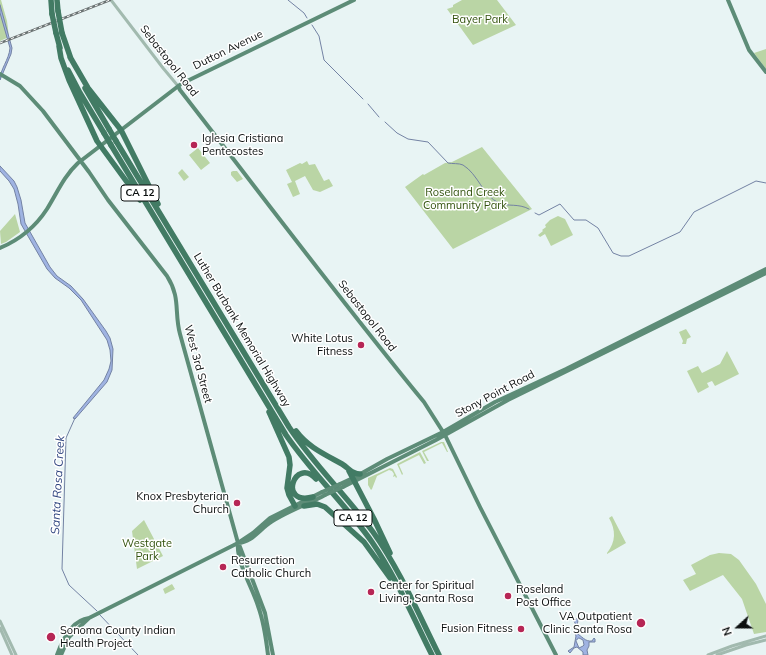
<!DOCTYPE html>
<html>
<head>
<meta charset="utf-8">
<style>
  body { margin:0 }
  #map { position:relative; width:766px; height:655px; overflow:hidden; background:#e8f4f4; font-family:Mulish,sans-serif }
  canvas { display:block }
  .north { position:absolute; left:718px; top:607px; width:40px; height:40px; -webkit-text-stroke:3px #fff; paint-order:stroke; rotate:249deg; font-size:11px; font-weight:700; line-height:16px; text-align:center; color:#0b0f0f }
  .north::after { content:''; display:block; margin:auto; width:14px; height:18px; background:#0b0f0f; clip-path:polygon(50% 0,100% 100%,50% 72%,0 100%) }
</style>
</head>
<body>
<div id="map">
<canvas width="766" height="655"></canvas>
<div class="north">N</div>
</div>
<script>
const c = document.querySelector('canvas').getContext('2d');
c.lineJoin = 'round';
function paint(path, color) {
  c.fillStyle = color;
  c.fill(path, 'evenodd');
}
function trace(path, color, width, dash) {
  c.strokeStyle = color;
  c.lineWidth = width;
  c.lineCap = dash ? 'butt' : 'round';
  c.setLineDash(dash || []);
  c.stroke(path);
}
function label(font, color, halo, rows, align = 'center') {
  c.font = font + ' Mulish,sans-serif';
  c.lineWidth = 3;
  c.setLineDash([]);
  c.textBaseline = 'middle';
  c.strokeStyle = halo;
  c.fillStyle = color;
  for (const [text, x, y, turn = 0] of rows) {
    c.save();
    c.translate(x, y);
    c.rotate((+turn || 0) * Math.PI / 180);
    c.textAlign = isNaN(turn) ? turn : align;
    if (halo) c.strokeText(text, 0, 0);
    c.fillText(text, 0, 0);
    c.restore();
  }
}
const green = new Path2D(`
  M0,0H1L7,21L9,37L0,41Z
  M462,0H497L516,25L473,45L447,9L453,7V5Z
  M766,49V69L754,53Z
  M482,147L532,209L453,249L405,187L423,174L424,175L445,163L452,162Z
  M198,148L210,163L201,170L189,155Z
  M307,161L309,165L315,164L324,181L329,179L333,186L320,192L313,190L305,176L295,181L300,194L293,197L287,184L292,182L286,170L300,163L302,164Z
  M182,169L189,177L184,181L178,173Z
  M233,171H237L243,179L237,182L231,175V172Z
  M15,214L20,232L6,242L1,244L0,231Z
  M558,216L565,219L573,235L551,246L545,234L540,237L538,235L543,231L542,230L546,227L545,225L550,220Z
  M686,329L691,337L687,339L686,344H682L683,341L679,332Z
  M727,351L739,374L715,386L712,381L707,383L709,387L698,393L687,371L698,366L702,373L720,364Z
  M441,442H444L448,452H447L442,443L424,452L429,461H427L422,451Z
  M420,452L426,463L424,464L419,455L399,465L403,474L402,475L397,464Z
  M390,468L393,469L397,477L396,478L395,476L393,477L394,474L392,471L389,470L377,476L372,489L371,490L368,485V478Z
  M612,516L626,543L607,554V553C616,542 616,530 609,518Z
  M144,520L163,556L137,569L132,531Z
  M719,553L731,554L739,560L756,584L766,604V632L754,634L742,599L723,575L690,591L683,580L696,574L691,565L710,555Z
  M172,584L175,589L165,594L163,589Z`);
const water = new Path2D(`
  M0,5L12,48L11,54L0,80C0,69 9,60 10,48L0,13Z
  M0,166L14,181L17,187L21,200L25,223L50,267L57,276L71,286L83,299L106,331L110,338L113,349L112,370L107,382L75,419L73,418L104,380L109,369L111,361L110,350L107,340L81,300L69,288L55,278L47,269L21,224L18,204L14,189L9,181L0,171Z
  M577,619L578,620L576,633C582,636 585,642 592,641L594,638L595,639V642H589V646L587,650L588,655H583V652L577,647L574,648L570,653L568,651L574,647L576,636L574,631L576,625L574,621ZM579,638L583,640L584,645L583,646L579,648L576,641Z`);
const stream = new Path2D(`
  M288,0L304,13L307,18
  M312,25L319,36L324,60L363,99
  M368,104L379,117
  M385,122L397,133L408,139L428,142L448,163C452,164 459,163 463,165C478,174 483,196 499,203C508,207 518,203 529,209
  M535,213L539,215L560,204L574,220H586L598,228L613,253L621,256H629L680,232L694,212L756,181L766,183
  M75,418L66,438L62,569L69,585L97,611
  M99,614L138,655`);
const minor = new Path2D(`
  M111,0L163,68L178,86
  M0,621L16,655
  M0,628L12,655
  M708,655L732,646L766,636
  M717,655L746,645L766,640`);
const major = new Path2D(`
  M728,0L749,50L766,72
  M0,74L20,86L43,111L89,172L108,200L167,276C181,298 174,312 180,334C199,404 219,473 238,543L240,547L265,613L273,655
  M178,86L180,90C261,194 340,300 424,402L445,435L480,507L556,655
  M0,248C19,240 36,226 47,209C57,193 64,176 78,163L181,84L354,0
  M340,484L355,477L387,459L443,432L495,402L566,369L766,269
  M343,487L436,440L508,400L766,273
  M238,543C250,543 258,532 267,525C280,514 309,504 325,495
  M238,544C236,561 253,589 258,606C264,622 266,638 268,655
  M89,618L238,543L253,533L270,518L322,492
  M57,655C62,641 72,620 89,618L69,637L61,655`);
const highway = new Path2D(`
  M51,0L52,14
  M57,0L58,11
  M56,33L60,48
  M62,33L71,59
  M59,46L61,58L69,80L97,141L140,200
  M70,57L88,88L121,130L158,204
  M68,70L80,93L104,133
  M85,88L109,129
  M116,141L289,427C314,465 347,496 373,532C400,570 418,613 439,655
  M111,145L286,435C312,473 346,505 372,542C396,577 413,617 432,655
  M269,412L289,457L290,465L287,488L289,495L295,506
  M296,431C308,447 324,454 342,464C349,468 351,474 360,474
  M349,471L374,519L390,553
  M313,497C277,506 295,456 316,479
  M304,506L317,504L325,507L364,542L390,578`);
const rail = new Path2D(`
  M0,43L110,0`);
const majorBridge = new Path2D(`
  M322,492L340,484
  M325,495L343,487`);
const highwayBridge = new Path2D(`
  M58,11L62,33
  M52,14L56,33
  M109,129L116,141
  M104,133L111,145`);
const markers = [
  [194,145,4,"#b62655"],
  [361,345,4,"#b62655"],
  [237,503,4,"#b62655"],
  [223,567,4,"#b62655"],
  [371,592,4,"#b62655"],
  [508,596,4,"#b62655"],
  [641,623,5,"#b62655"],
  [521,629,4,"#b62655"],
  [51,637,5,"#b62655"]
];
const shields = [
  [140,193,38],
  [353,518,38]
];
const shieldNames = [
  ["CA 12",140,193],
  ["CA 12",353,518]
];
const parkNames = [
  ["Bayer Park",480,20],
  ["Roseland Creek",465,193],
  ["Community Park",465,206],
  ["Westgate",147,544],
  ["Park",147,557]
];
const streetNames = [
  ["Dutton Avenue",228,50,-26],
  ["Sebastopol Road",169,61,52],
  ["Sebastopol Road",367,316,52],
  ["Luther Burbank Memorial Highway",242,330,59],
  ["West 3rd Street",198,364,75],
  ["Stony Point Road",495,394,-28]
];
const poiNames = [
  ["Iglesia Cristiana",202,139],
  ["Pentecostes",202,152],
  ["White Lotus",353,339,"right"],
  ["Fitness",353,352,"right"],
  ["Knox Presbyterian",229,497,"right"],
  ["Church",229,510,"right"],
  ["Resurrection",231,561],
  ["Catholic Church",231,574],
  ["Center for Spiritual",379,586],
  ["Living, Santa Rosa",379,599],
  ["Roseland",516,590],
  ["Post Office",516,603],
  ["VA Outpatient",632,617,"right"],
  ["Clinic Santa Rosa",632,630,"right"],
  ["Fusion Fitness",513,629,"right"],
  ["Sonoma County Indian",60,631],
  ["Health Project",60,644]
];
const waterNames = [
  ["Santa Rosa Creek",58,485,-87]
];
paint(green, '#bad5a5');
paint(water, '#9fb3e2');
trace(water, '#7382a3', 1);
trace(stream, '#7382a3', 1);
trace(minor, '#a2baaf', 3);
trace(major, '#5d8c77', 4);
trace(highway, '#427b64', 5.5);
trace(rail, '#6b7373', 2.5);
trace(rail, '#fff', 1, [3]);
trace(majorBridge, '#5d8c77', 4);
trace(highwayBridge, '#427b64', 5.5);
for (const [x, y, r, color] of markers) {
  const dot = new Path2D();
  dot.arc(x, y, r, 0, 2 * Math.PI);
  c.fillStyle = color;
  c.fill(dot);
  trace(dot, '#fff', 1.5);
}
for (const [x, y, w] of shields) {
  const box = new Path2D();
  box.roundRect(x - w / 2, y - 8, w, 16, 3);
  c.fillStyle = '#fff';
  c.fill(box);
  trace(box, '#0b0f0f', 1);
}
label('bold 10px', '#0b0f0f', null, shieldNames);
label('11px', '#32520d', '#fff', parkNames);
label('11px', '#0b0f0f', '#fff', streetNames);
label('11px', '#0b0f0f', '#fff', poiNames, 'left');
label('italic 12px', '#314680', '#fff', waterNames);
</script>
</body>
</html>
